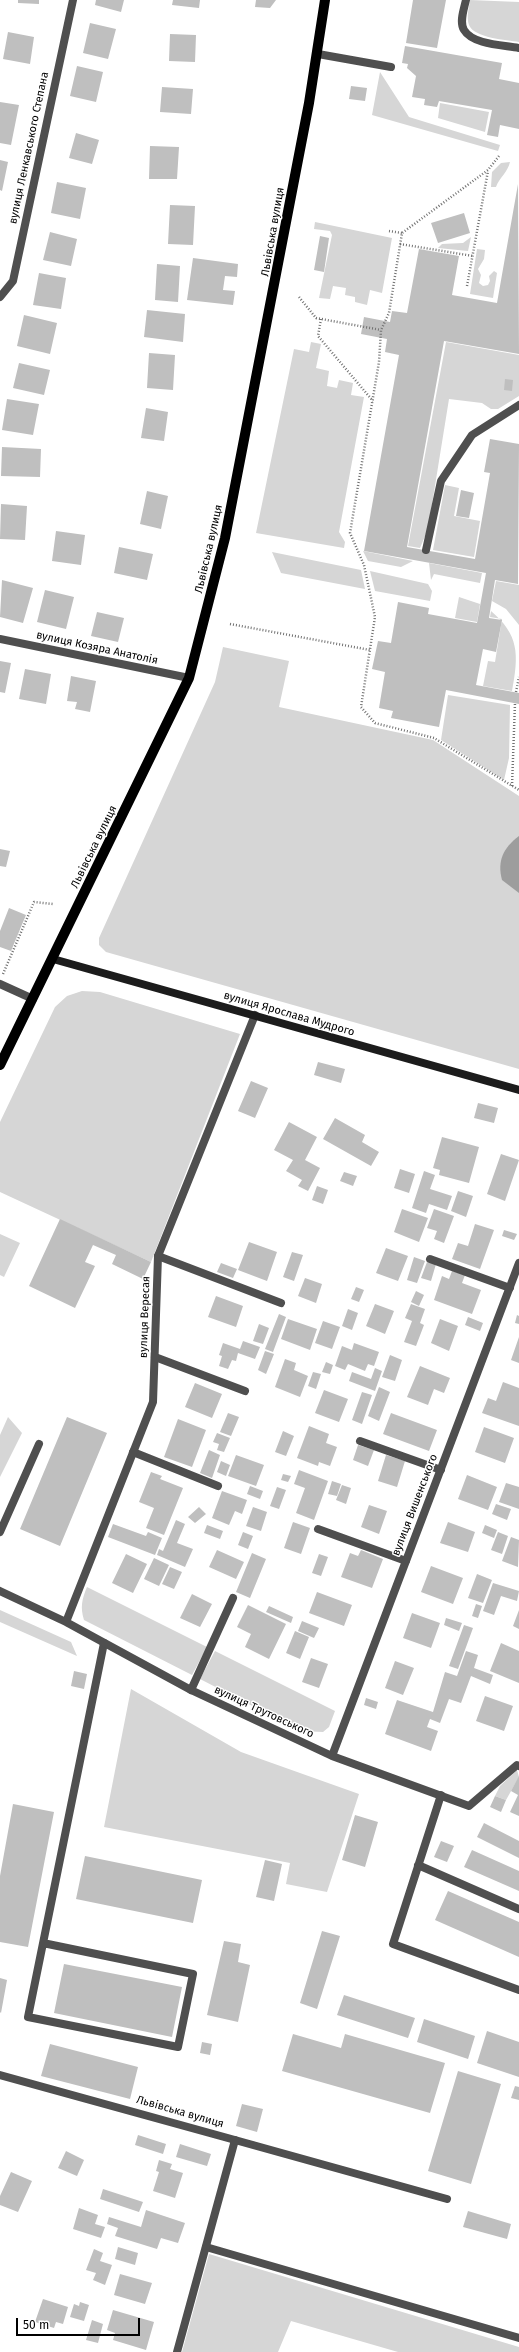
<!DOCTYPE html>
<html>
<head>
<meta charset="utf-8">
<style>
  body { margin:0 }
  #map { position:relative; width:519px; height:2352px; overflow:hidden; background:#fff; font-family:"Fira Sans",sans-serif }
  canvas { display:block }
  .scale { position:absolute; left:16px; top:2318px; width:124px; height:18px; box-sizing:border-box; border:2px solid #000; border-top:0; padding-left:5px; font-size:12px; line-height:14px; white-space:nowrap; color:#000; -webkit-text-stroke:3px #fff; paint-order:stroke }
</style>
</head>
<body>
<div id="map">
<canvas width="519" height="2352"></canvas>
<div class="scale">50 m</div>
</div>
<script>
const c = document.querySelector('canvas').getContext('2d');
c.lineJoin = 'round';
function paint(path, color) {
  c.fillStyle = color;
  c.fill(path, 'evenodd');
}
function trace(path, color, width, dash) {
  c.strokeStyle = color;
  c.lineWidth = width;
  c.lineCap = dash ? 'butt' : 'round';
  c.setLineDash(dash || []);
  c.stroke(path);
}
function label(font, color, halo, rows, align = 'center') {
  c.font = font + ' "Fira Sans",sans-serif';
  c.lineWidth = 3;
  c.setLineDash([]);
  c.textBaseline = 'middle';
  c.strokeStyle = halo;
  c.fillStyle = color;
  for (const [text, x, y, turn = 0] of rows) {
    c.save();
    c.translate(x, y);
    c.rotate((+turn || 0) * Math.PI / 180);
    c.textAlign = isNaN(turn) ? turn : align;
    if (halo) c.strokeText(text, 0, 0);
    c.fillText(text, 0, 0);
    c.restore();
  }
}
const green = new Path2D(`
  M470,0L519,2V42C507,40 474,38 469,25C466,17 469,8 470,0Z
  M380,72L409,117L500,145L498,151L372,115Z
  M440,103L489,112L485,132L438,118Z
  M510,162C508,172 499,178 496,187H491L492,172L501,163Z
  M315,222L392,238L382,293L370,290L367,305L355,302V297L345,295L346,288L333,286L330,299L319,298L332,235L330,231L314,229Z
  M471,237L468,251L438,248L442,244L463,243Z
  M477,249L485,250L484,259L478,269L481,275L479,283L483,286L488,285L490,281L489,276L494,271L497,273L493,298L470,294Z
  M311,342L321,344L316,368L329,371L327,386L337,388L339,380L353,383L351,395L364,397L339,532L345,542L344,548L256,533L294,349L309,352Z
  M446,342L519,355V396L498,409H491L482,403L449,399L428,529L420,548L408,546Z
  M445,485L459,488L454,516L480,521L474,557L433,550Z
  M363,551L413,561L401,567L368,561Z
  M272,552L361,570L365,589L281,573Z
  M429,563L482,573L480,583L434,574L431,580Z
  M370,571L428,584L432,591L430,601L375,591Z
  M496,581L519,585V625L506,609L492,601Z
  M459,597L480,604L477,622L455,618Z
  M491,611C519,635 519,654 512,691L483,686L488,661L495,662L502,619L490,617Z
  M223,647L289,661L279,707L433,740L519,796V1069L106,952L99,945V938L215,682Z
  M448,695L510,705L509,758L504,780L441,740Z
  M82,991L100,992L240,1034L151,1262L0,1192V1122L55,1007L67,996Z
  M0,1234L20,1243L4,1277L0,1275Z
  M8,1417L22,1433L0,1477V1435Z
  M87,1587L207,1647L192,1675L84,1620C80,1607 82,1599 87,1587Z
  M0,1610L71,1642L77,1656L0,1622Z
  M215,1651L335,1711L329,1727L323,1732L301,1731L200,1679Z
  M131,1689L241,1752L359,1794L327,1892L286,1884L290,1863L104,1827Z
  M517,1770L519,1777L506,1800L495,1796L500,1786Z
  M209,2254L519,2347V2352H398L291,2321L278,2352H182Z`);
const water = new Path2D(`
  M519,836V893L502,880C497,861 503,848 519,836Z`);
const building = new Path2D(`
  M18,0H39V4L18,3Z
  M96,0H124L121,12L95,5Z
  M173,0H200L199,8L172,5Z
  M256,0H276L270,8L255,7Z
  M413,0H446L437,48L406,43Z
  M90,23L116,29L108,59L83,53Z
  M8,32L34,37L30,64L3,59Z
  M170,34L196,35L195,62L169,61Z
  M405,46L502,63L499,79L519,83V129L500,125L498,137L487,135L492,110L439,101L437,107L424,105L425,99L412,97L416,76L407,68L408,64L402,63Z
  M77,66L103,72L96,102L70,96Z
  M351,86L367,88L365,101L349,99Z
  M162,87L193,89L191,114L160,112Z
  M0,102L19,105L11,145L0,143Z
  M76,133L99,140L92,164L69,158Z
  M150,146L179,147L177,179H149Z
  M0,160L8,162L2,191L0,190Z
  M57,182L86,188L80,219L51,213Z
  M518,184L519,354L444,341L407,547L475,559L490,473L484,472L490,439L519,444L518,584L495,580L489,618L502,620L496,652L483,649L476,685L519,693V704L446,690L439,727L391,718L393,711L379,708L385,672L372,669L378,641L391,643L398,602L429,608L428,614L477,623L486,573L364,551L399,355L385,352L387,339L361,334L364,317L390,322L392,311L407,313L419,249L459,256L452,295L497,303Z
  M170,205L195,206L193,245L168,244Z
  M464,213L470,233L438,243L431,223Z
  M50,232L77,239L71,266L43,260Z
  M320,236L329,238L324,272L314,270Z
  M193,258L238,264L237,277L225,276L223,290L235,291L233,305L187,300Z
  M157,264L180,266L178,302L155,300Z
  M39,273L66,278L61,309L33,305Z
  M147,310L185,314L183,342L144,337Z
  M24,315L57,323L50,354L17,346Z
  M149,353L175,355L173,390L147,388Z
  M19,363L50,370L44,395L13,388Z
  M505,379L513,380L512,391L504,390Z
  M7,399L39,404L33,435L2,430Z
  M146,408L168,412L164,441L141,438Z
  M2,447L41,449L40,477L1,476Z
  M461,490L474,493L469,518L456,516Z
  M147,491L168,496L161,529L140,524Z
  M1,504L27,506L25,540L0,539Z
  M56,531L85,535L81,565L52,561Z
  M119,547L153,554L147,580L114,573Z
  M2,580L33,588L23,623L0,617Z
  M45,590L74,597L66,629L37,622Z
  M97,612L124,618L118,642L91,636Z
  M0,661L11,663L5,693L0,692Z
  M25,669L51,674L46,704L19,699Z
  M71,676L96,681L90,712L75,709L77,702L67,701Z
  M0,849L10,851L6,867L0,866Z
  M9,908L26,915L11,951L0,947V931Z
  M318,1062L345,1069L341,1083L314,1075Z
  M251,1081L268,1088L255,1118L238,1111Z
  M478,1103L498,1108L494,1123L474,1118Z
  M335,1118L365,1135L362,1142L379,1152L371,1166L323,1139Z
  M289,1122L317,1137L305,1160L320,1168L308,1191L298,1186L302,1180L286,1171L293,1160L274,1150Z
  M442,1137L479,1147L469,1183L439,1175L440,1170L433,1168Z
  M501,1154L519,1160L505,1201L487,1194Z
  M400,1169L415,1174L409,1193L394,1188Z
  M424,1171L435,1175L430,1189L452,1196L447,1210L429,1204L426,1213L412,1208Z
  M344,1172L357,1176L353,1186L340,1181Z
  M317,1186L328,1190L323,1204L312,1200Z
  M458,1191L473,1196L466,1217L451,1211Z
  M402,1209L428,1218L419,1242L394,1232Z
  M434,1209L454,1216L444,1243L434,1239L437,1231L427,1228Z
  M60,1219L151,1262L143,1279L112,1264L116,1255L93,1245L85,1262L95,1266L75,1308L29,1286Z
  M475,1224L494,1230L480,1269L452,1259L458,1243L468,1246Z
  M504,1230L517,1234L514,1240L502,1236Z
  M249,1242L277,1252L267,1281L238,1270Z
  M386,1248L408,1256L398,1281L376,1273Z
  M292,1252L303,1255L294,1281L283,1277Z
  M414,1257L425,1261L417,1283L407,1280Z
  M427,1262L436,1264L431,1281L421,1278Z
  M221,1263L237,1269L233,1278L217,1272Z
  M452,1271L465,1275L462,1283L481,1290L472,1314L434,1300L442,1276L449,1279Z
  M305,1278L322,1284L316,1303L298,1296Z
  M356,1287L364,1290L359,1302L351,1299Z
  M416,1291L424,1295L419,1306L411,1302Z
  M216,1296L243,1306L236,1327L208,1317Z
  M375,1304L394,1311L385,1334L366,1326Z
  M411,1304L425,1309L420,1323L424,1325L416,1346L404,1342L412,1321L405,1318Z
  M348,1309L358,1313L352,1330L342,1326Z
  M279,1314L286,1317L273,1352L265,1349Z
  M517,1315L519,1316V1324L515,1323Z
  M468,1317L483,1323L480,1331L465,1325Z
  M288,1319L317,1329L310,1350L281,1339Z
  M440,1319L458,1326L449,1351L431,1343Z
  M323,1321L340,1327L332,1349L315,1343Z
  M259,1324L269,1328L263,1344L253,1341Z
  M519,1337V1363L511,1360Z
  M243,1341L260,1347L255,1359L238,1353L236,1361L232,1360L228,1369L219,1366L222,1356L219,1355L223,1343L240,1349Z
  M354,1343L379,1352L374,1366L368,1364L365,1371L348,1364L345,1370L335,1366L342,1346L352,1350Z
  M265,1351L274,1354L266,1374L258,1370Z
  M390,1355L402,1360L395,1381L382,1377Z
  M285,1359L296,1363L294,1370L308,1376L300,1397L275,1387Z
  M326,1362L333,1365L330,1374L322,1372Z
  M420,1366L450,1378L444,1393L434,1389L428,1405L407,1397Z
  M375,1368L382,1371L375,1391L349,1381L352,1372L371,1379Z
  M313,1372L321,1374L316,1389L308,1386Z
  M503,1382L519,1388V1426L482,1413L488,1398L496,1401Z
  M195,1383L222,1394L212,1418L185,1407Z
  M379,1387L390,1392L379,1421L368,1416Z
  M324,1390L348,1399L339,1422L315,1413Z
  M362,1392L372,1395L362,1424L352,1420Z
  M228,1413L239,1417L231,1436L220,1432Z
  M391,1413L437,1430L429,1451L383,1434Z
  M67,1417L107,1433L60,1546L20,1529Z
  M178,1419L206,1430L192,1467L164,1457Z
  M309,1426L329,1434L326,1443L337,1447L330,1466L319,1462L318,1466L297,1458Z
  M484,1427L514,1438L505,1463L475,1452Z
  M283,1431L294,1436L286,1456L275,1452Z
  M217,1433L230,1438L224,1452L217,1450L219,1444L213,1442Z
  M358,1445L374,1450L368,1466L353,1460Z
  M209,1450L220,1455L212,1478L200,1473Z
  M236,1455L264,1465L256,1486L228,1476Z
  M386,1455L405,1461L397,1487L378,1481Z
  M221,1461L230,1465L226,1476L217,1472Z
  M299,1470L328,1481L314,1520L296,1513L305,1488L294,1484Z
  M151,1472L162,1476L160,1479L183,1488L164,1535L146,1528L154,1508L139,1502Z
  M283,1474L291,1476L288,1482L281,1480Z
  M467,1475L497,1487L488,1510L458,1499Z
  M332,1481L341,1484L337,1496L328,1494Z
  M506,1483L519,1487V1509L499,1502Z
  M342,1485L351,1488L346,1504L336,1500Z
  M250,1486L263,1491L260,1499L247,1494Z
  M277,1487L286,1490L279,1509L270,1506Z
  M222,1491L247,1500L242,1514L235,1511L229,1525L212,1518Z
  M496,1504L511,1509L507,1520L492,1514Z
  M369,1505L387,1511L379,1534L361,1527Z
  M199,1507L206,1514L195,1523L188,1517Z
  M253,1507L267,1512L261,1531L246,1526Z
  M176,1520L185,1524L177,1543L193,1549L185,1567L157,1555L159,1549L163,1551Z
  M293,1522L310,1528L301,1554L284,1548Z
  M448,1522L475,1532L468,1552L440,1543Z
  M113,1524L146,1536L148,1532L162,1538L155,1555L108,1537Z
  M207,1525L223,1531L220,1539L204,1533Z
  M485,1525L497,1530L494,1538L482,1533Z
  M243,1532L253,1536L248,1549L238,1545Z
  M498,1532L508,1536L502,1554L491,1550Z
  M511,1537L519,1540L518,1567L502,1561Z
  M217,1550L244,1562L236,1579L209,1567Z
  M361,1550L383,1559L372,1588L341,1577L350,1553L358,1556Z
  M252,1553L266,1559L250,1598L236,1592Z
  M126,1554L147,1564L133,1593L112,1583Z
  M319,1554L328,1557L321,1576L312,1573Z
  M154,1558L169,1565L159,1586L144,1579Z
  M431,1566L463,1578L453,1604L421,1592Z
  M170,1567L182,1572L174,1589L162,1584Z
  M477,1574L492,1580L483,1603L468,1598Z
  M493,1583L519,1591L517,1601L501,1596L494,1615L483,1611Z
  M317,1592L352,1605L344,1626L309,1613Z
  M192,1594L212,1604L200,1627L180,1618Z
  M476,1604L482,1606L478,1618L472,1616Z
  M248,1605L286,1624L269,1659L245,1647L251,1634L237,1627Z
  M269,1606L293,1617L291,1623L266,1612Z
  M519,1610V1629L513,1626Z
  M412,1613L440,1623L431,1648L403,1638Z
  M446,1618L462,1623L459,1631L444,1625Z
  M302,1621L319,1628L314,1638L298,1631Z
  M464,1625L473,1628L458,1669L449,1666Z
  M295,1631L309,1637L300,1659L286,1653Z
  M501,1643L519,1651V1683L490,1671Z
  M466,1651L478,1655L474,1668L493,1675L490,1684L471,1676L461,1703L449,1699L440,1723L430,1719L427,1727L438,1731L431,1751L385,1734L397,1700L433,1712L445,1672L457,1676Z
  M311,1658L328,1664L319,1688L302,1682Z
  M395,1661L414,1668L403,1695L385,1688Z
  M74,1671L87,1674L84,1689L71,1686Z
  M485,1696L513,1706L504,1731L476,1721Z
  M366,1698L378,1702L376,1709L364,1705Z
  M519,1776V1816L510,1812L518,1795L511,1791Z
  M495,1796L506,1800L501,1812L490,1807Z
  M13,1804L54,1812L28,1947L0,1942V1876Z
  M355,1815L378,1822L365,1867L342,1860Z
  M484,1823L519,1841V1858L477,1837Z
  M441,1841L454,1846L447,1862L434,1857Z
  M472,1850L519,1871V1891L464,1867Z
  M85,1856L202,1880L193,1923L76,1899Z
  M265,1860L282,1864L274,1901L256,1897Z
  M448,1891L519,1922V1957L435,1920Z
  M322,1931L340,1936L317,2009L300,2003Z
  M224,1941L241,1944L238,1962L250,1965L238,2022L207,2015Z
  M64,1964L182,1987L172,2037L54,2013Z
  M0,1978L7,1980L1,2013L0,2012Z
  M344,1995L415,2018L408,2038L337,2015Z
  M424,2019L475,2036L468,2059L417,2042Z
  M487,2031L519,2042V2077L477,2063Z
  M293,2034L341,2048L345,2034L445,2063L430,2113L282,2071Z
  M202,2042L212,2044L210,2055L200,2053Z
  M50,2044L138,2067L130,2099L41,2076Z
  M458,2071L501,2084L471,2184L428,2171Z
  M515,2086L519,2087V2100L511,2098Z
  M242,2104L263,2109L257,2132L236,2126Z
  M138,2135L166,2144L163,2154L135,2145Z
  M180,2144L211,2154L207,2166L176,2157Z
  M66,2151L84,2160L77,2176L58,2168Z
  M159,2160L172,2164L170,2169L183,2173L175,2198L153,2191L159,2172L156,2171Z
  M11,2172L32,2181L18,2212L0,2205V2196Z
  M103,2189L143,2202L139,2212L100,2199Z
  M79,2208L98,2215L95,2224L105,2227L101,2238L73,2229Z
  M146,2210L185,2223L178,2243L161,2238L157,2249L115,2236L118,2228L107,2224L109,2217L141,2227Z
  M468,2211L511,2224L507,2239L463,2227Z
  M118,2247L138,2253L135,2265L115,2259Z
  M94,2249L103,2253L100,2261L112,2265L105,2285L93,2280L96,2273L86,2270Z
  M120,2274L152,2283L145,2304L114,2295Z
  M43,2299L68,2307L63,2324L56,2322L54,2328L35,2322Z
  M80,2302L89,2305L84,2321L70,2317L74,2304L79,2306Z
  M113,2310L154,2322L146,2350L113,2340L115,2333L107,2330Z
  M92,2320L103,2324L98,2343L86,2340Z`);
const path = new Path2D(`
  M499,156L488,170L402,233L389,313L381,330L379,362L350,533L364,565L375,617L361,707L375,723L434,738L519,790
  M389,231L402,233
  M400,244L473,256
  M467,286L488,171
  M299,297L316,318L381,330
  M321,319L318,336L373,401
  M230,624L370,650
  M516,692L519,677
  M512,786L515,703
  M3,974L34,902L53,904`);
const service = new Path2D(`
  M466,0C464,9 459,22 464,30C473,45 504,45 519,48
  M318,54L391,67
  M426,550L441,481L472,435L519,405
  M158,1256L281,1303
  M430,1259L510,1288
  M155,1357L245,1391
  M360,1441L441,1470
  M133,1452L218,1486
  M318,1529L406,1561
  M0,1532L39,1444
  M191,1690L233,1598
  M441,1795L393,1944L519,1990
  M418,1865L519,1909
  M43,1943L193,1974L178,2047L28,2017L104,1643
  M235,2140L447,2199
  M206,2247L519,2338`);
const minor = new Path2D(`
  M0,297L13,281L73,0
  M0,639L189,678
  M0,984L33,999
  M0,1591L66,1622L191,1690L332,1756L469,1806L517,1765L519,1766
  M66,1622L153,1402L158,1256L255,1015
  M332,1756L519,1263
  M0,2075L235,2140L177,2352`);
const secondary = new Path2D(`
  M53,959L519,1090`);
const primary = new Path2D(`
  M0,1065L189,678L225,538L309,103L325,0`);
const streetNames = [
  ["вулиця Ленкавського Степана",29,148,-78],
  ["Львівська вулиця",273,232,-80],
  ["Львівська вулиця",209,549,-77],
  ["вулиця Козяра Анатолія",97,648,12],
  ["Львівська вулиця",94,847,-64],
  ["вулиця Ярослава Мудрого",289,1014,16],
  ["вулиця Вересая",145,1317,-88],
  ["вулиця Вишенського",415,1505,-69],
  ["вулиця Трутовського",264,1712,25],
  ["Львівська вулиця",180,2112,16]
];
paint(green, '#d6d6d6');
paint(water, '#9d9d9d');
paint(building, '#bfbfbf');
trace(path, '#717171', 2.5, [1, 2]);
trace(service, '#4f4f4f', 8);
trace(minor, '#4f4f4f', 8);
trace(secondary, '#1c1c1c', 8);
trace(primary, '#000', 10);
label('11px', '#000', '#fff', streetNames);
</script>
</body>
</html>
